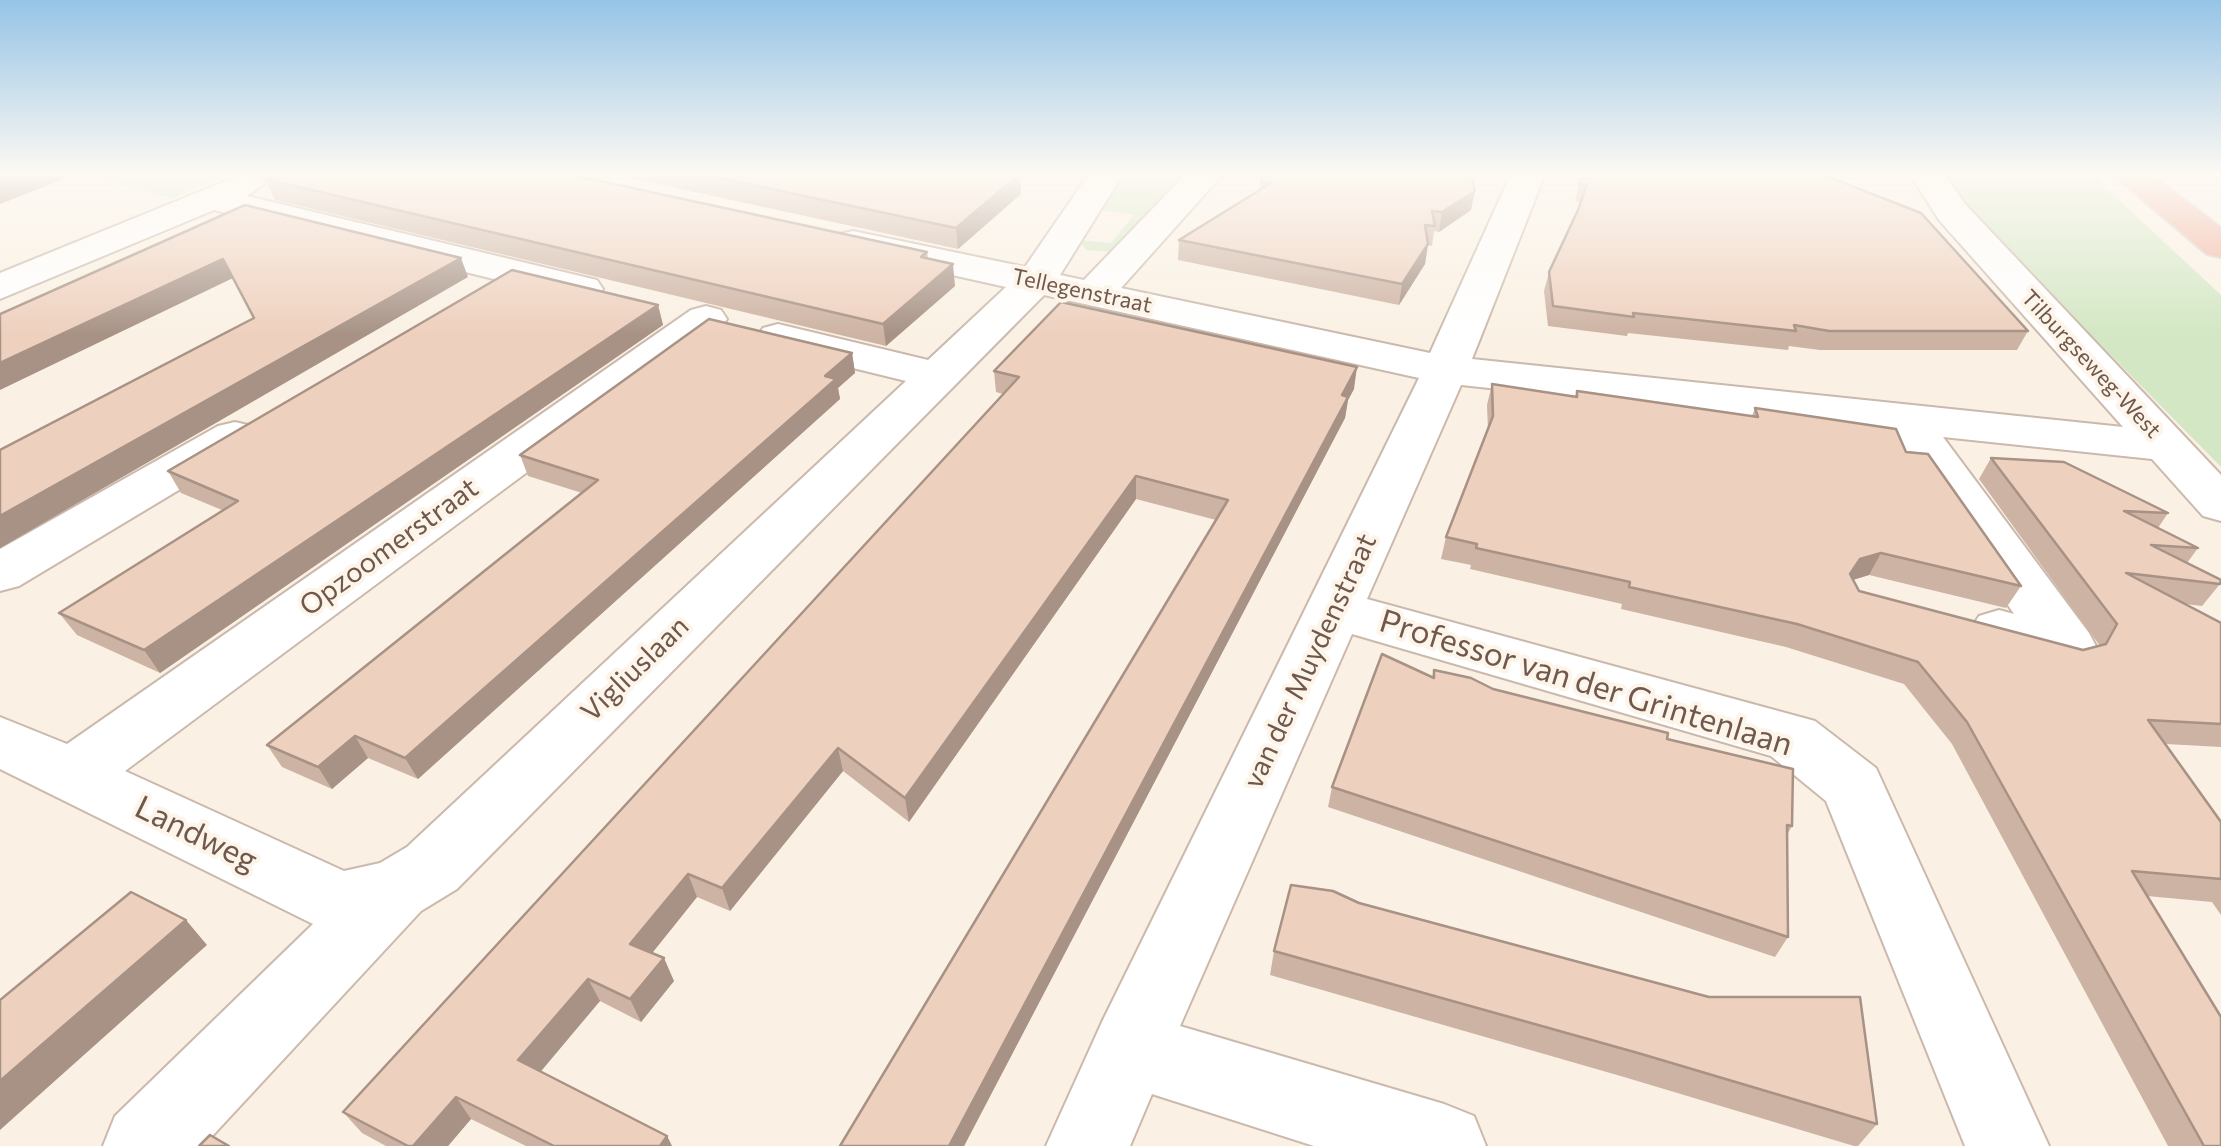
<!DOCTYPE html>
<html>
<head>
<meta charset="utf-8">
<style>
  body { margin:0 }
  canvas { display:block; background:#faf1e4 }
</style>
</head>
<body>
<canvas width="2221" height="1146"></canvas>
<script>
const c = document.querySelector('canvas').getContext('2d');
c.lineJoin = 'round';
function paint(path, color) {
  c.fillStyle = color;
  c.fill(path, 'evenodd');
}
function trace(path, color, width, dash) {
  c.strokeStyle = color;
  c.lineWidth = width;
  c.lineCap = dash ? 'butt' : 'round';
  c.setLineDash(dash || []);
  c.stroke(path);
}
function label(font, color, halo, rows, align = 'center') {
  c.font = font + ' Commissioner,sans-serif';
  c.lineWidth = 8;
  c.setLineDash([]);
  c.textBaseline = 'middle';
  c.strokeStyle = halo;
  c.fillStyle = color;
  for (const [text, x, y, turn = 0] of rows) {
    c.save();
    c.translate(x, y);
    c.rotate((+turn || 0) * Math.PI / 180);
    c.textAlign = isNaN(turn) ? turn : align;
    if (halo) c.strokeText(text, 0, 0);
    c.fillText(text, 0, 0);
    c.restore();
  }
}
const green = new Path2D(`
  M81,174H229L172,198Z
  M1121,174H1189L1114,252L1086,250L1079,240L1111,243L1134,215L1099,210Z
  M1943,174H2091L2221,295V467L1960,202Z`);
const minor = new Path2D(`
  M243,174L258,177L264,184L247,196L597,280L603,289L597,298L583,301L214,210L0,299V273Z
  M1089,174H1123L1060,275L1084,280L1186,174H1223L1121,288L1430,353L1511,174H1545L1472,359L2123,427L1939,220L1910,174H1944L1965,204L2221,475V521L2203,516L2152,459L1943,437L2089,633L2097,648L2089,663L2068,669L1979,644L1970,630L1979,616L1999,610L2014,614L1891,431L1461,385L1367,599L1815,721L1876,768L2049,1146H1965L1826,801L1771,756L1352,634L1180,1026L1444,1104L1474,1116L1486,1146H1314L1152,1094L1130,1146H1046L1102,1022L1419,378L1044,295L457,889L421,911L203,1146H103L115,1116L313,924L0,769V717L67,744L691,310L706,306L721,310L727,319L721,328L125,771L344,871L380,863L407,847L906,381L763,346L757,337L763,328L778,324L928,360L1006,287L840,250L834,242L840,234L853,231L1025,267Z
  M235,422L252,426L259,436L252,446L19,586L0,591V549L218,426Z`);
const highway = new Path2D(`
  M2112,174H2151L2221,228V257L2207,254Z`);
const wall = new Path2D(`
  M611,174H1020L1021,194L958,249Z
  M1261,174L1471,210L1439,232L1434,231L1432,246L1428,245L1425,264L1399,305L1178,260L1179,240L1260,189Z
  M1584,174L2028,331L2017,350H1820L1789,346L1788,350L1628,333L1627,336L1548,326L1544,291L1549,272L1578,210L1581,202L1575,201L1579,184Z
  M265,179L927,252L928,258L955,286L886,346L275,200Z
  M658,305L663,325L160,673L77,635L59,613L222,510L181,493L168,471Z
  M852,353L855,373L838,388L840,399L418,779L368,758L332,789L282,767L267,745L582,493L528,476L520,455Z
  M994,371L1354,389L1348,400L1345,418L964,1146H840L1216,520L1136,499L909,822L843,771L730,911L697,897L652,953L674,981L641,1022L600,1001L540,1071L667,1136L672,1146H526L471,1119L448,1146H386L362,1133L343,1112L1003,394L996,392Z
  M1492,384L1575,396L1577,391L1752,416L1755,408L1906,452L2021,586L2006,608L1869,575L1853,580L1859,591L2083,650L2100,646L1979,479L1991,458L2168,513L2158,528L2198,548L2187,563L2220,584L2202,606L2185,604L2221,623V747L2166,744L2221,822V915L2212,902L2147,896L2221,1146H2168L1952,744L1904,684L1786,647L1621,609L1622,604L1470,569L1471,565L1441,559L1446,537L1488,430L1487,405Z
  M1434,670L1493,689L1667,739L1792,826L1787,835L1788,937L1775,957L1328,807L1332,787L1432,677Z
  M1291,885L1877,1124L1858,1146H1854L1624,1077L1270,975L1274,951Z`);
const shadedWall = new Path2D(`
  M17,174H65L67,178L0,204V181Z
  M1020,174L1021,194L958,249L956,228Z
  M1475,191L1471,210L1439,232L1442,212Z
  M1428,244L1425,264L1399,305L1402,284Z
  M461,258L468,277L0,548V516Z
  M223,259L233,278L0,390V363Z
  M953,264L955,286L886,346L883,324Z
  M658,305L663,325L160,673L144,650Z
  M852,353L855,373L838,388L840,399L418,779L405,758Z
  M1357,367L1354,389L1348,400L1345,418L964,1146H949Z
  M1136,476V499L909,822L905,798Z
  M1881,553L1869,575L1849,581L1850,574L1860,559Z
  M355,736L368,758L332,789L318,767Z
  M838,748L843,771L730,911L722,888Z
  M688,874L697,897L641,967L630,944Z
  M186,920L207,945L0,1130V1081Z
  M664,958L674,981L641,1022L630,999Z
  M588,979L600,1001L532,1082L518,1060Z
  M456,1097L471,1119L448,1146H413Z
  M667,1136L672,1146H660Z`);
const building = new Path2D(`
  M0,174H17L0,181Z
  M278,174H568L927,252L921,257L953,264L883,324L265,179Z
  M700,174H1020L956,228Z
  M1262,174H1471L1475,191L1442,212L1432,211L1435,226L1425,225L1428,244L1402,284L1179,240L1271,183L1261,181Z
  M1584,174H1821L1921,213L2028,331H1829L1794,325L1796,331L1633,313L1634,317L1553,306L1549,272L1578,210L1587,184H1579Z
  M245,205L461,258L0,516V450L254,318L223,259L0,363V314Z
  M512,270L658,305L144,650L59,613L238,501L168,471Z
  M1061,302L1357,367L1342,395L1348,397L949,1146H840L1228,500L1136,476L905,798L838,748L722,888L688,874L630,944L664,958L630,999L588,979L518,1060L667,1136L660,1146H554L456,1097L413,1146H408L343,1112L1019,377L994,371Z
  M709,319L852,353L825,376L836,379L405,758L355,736L318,767L267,745L598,480L520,455Z
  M1492,384L1577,397V391L1758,417L1755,408L1896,429L1906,452L1928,454L2021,586L1881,553L1860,559L1850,574L1859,591L2083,650L2106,644L2117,624L1991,458L2064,462L2168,513L2124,511L2198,548L2151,545L2221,580L2220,584L2126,573L2221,623V724L2148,720L2221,822V879L2132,871L2221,1017V1146H2204L1967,722L1918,662L1797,624L1629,587L1630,582L1476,548L1477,544L1446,537L1493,416Z
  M1382,654L1434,678V670L1471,678L1493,689L1668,733L1667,739L1793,769L1792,826L1787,825L1788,937L1332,787Z
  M1291,885L1333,891L1359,903L1709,997H1860L1877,1124L1638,1053L1274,951Z
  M131,892L186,920L0,1081V1000Z
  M210,1135L229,1146H199Z`);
const farStreetnames = [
  ["Tellegenstraat",1082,291,12],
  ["Tilburgseweg-West",2091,364,47]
];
const streetNames = [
  ["Opzoomerstraat",389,547,-36],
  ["van der Muydenstraat",1310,661,-65],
  ["Vigliuslaan",635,669,-44]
];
const nearStreetnames = [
  ["Professor van der Grintenlaan",1586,683,17],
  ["Landweg",196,834,26]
];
paint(green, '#d3e7c4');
trace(minor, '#cbb9ac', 4);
trace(highway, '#d7d0cd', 4);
paint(minor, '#fff');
paint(highway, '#f0b3a0');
paint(wall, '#cdb3a3');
paint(shadedWall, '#a79285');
paint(building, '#eed0be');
trace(building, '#a79285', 2.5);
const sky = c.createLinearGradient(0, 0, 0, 335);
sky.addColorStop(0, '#96c4e6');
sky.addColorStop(0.52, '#fdf9f3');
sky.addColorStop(1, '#fdf9f300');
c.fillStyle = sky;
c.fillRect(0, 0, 2221, 335);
label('22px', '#71584c', '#fdf5ea', farStreetnames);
label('28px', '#71584c', '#fdf5ea', streetNames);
label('32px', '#71584c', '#fdf5ea', nearStreetnames);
</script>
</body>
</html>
